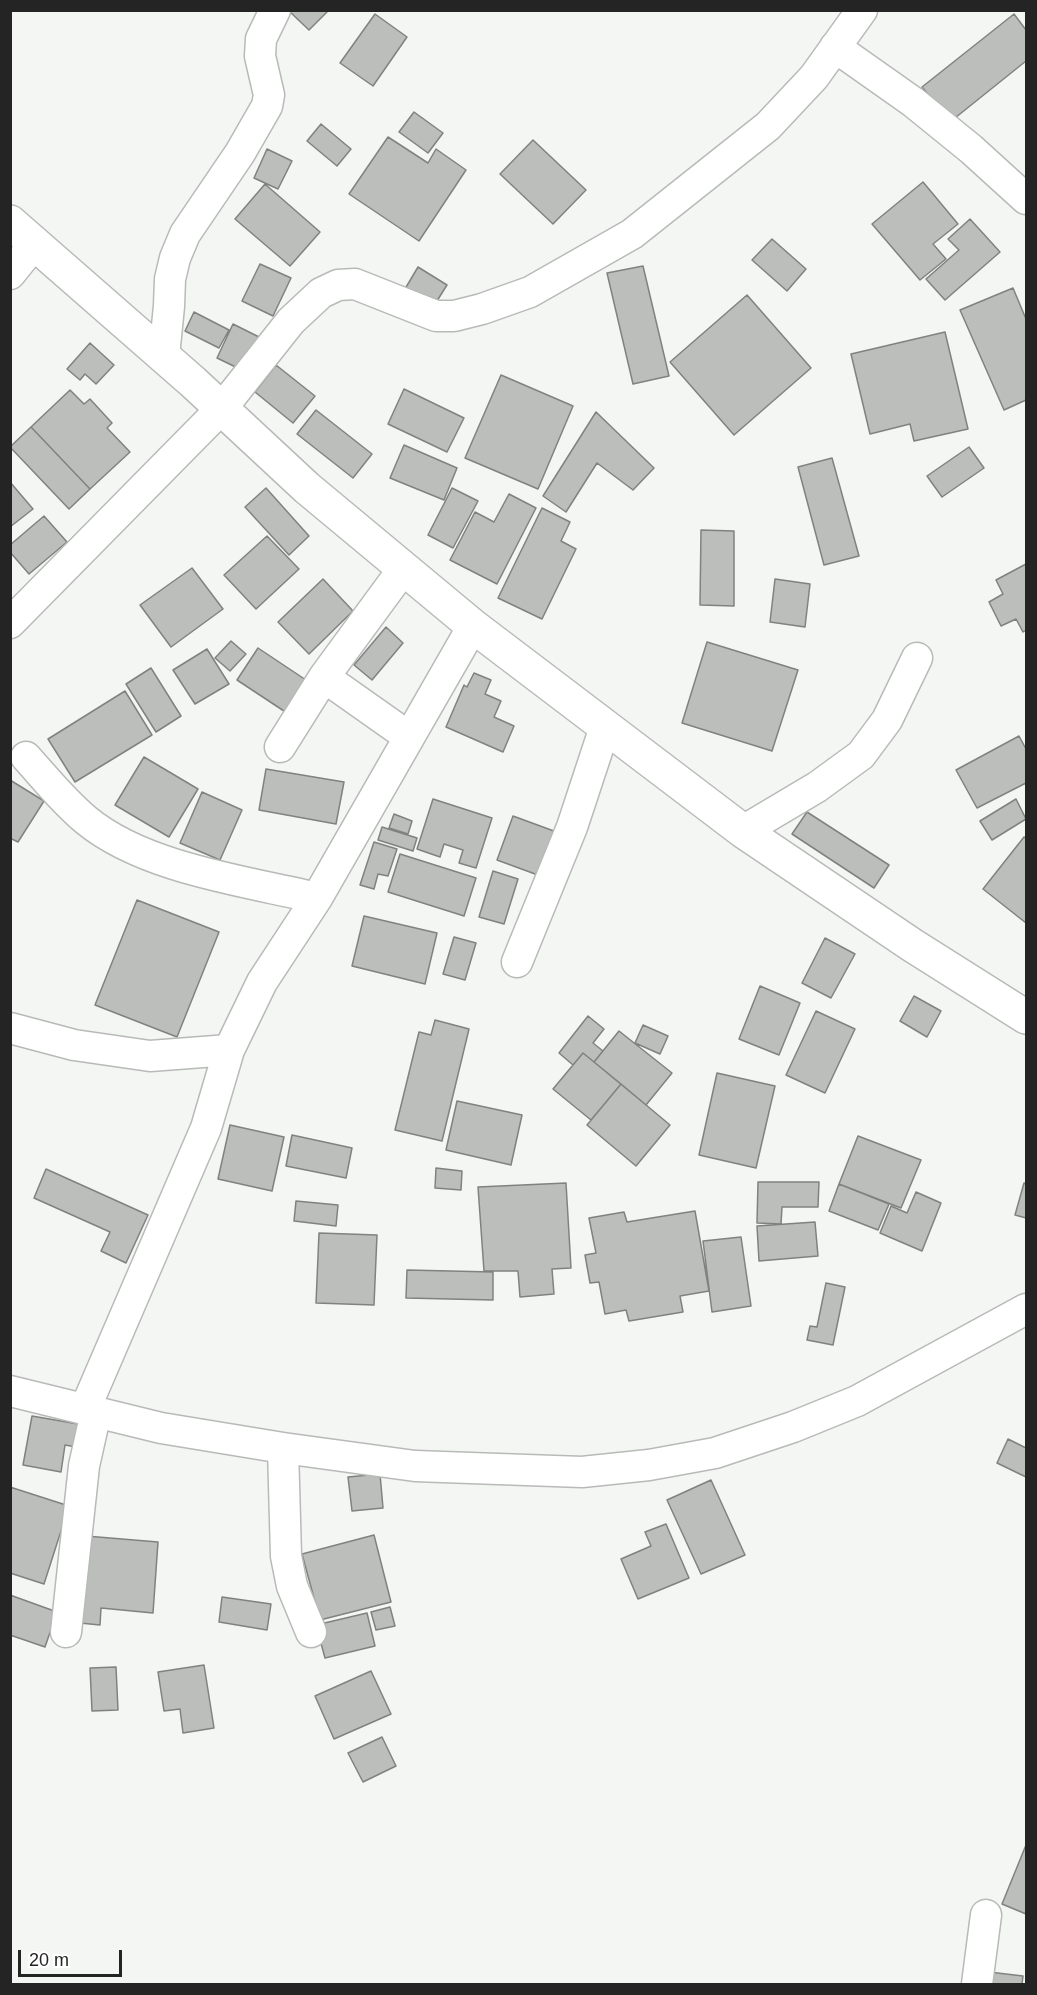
<!DOCTYPE html>
<html>
<head>
<meta charset="utf-8">
<style>
  body { margin:0 }
  #map { position:relative; width:1037px; height:1995px; overflow:hidden; background:#f3f6f3; font-family:Arial,sans-serif }
  canvas { display:block }
  .frame { position:absolute; inset:0; border:12px solid #232423; pointer-events:none }
  .scale { position:absolute; left:18px; top:1950px; width:104px; height:27px; box-sizing:border-box; border:3px solid #232423; border-top:0; padding-left:8px; font-size:18px; line-height:21px; white-space:nowrap; color:#232423; -webkit-text-stroke:4px #fff; paint-order:stroke }
</style>
</head>
<body>
<div id="map">
<canvas width="1037" height="1995"></canvas>
<div class="frame"></div>
<div class="scale">20 m</div>
</div>
<script>
const c = document.querySelector('canvas').getContext('2d');
c.lineJoin = 'round';
function paint(path, color) {
  c.fillStyle = color;
  c.fill(path, 'evenodd');
}
function trace(path, color, width, dash) {
  c.strokeStyle = color;
  c.lineWidth = width;
  c.lineCap = dash ? 'butt' : 'round';
  c.setLineDash(dash || []);
  c.stroke(path);
}
const building = new Path2D(`
  M291,10H329L309,30L290,12Z
  M375,14L407,37L373,86L340,63Z
  M1014,14L1026,30V61L950,122L922,87Z
  M414,112L443,133L428,153L399,132Z
  M321,124L351,149L337,166L307,141Z
  M388,137L428,163L436,149L466,170L419,241L349,194Z
  M533,140L586,190L553,224L500,174Z
  M267,149L292,161L278,189L254,178Z
  M923,182L958,224L933,244L946,259L920,280L872,224Z
  M265,184L320,232L290,266L235,219Z
  M970,219L1000,252L945,300L926,279L959,250L948,239Z
  M772,239L806,269L787,291L752,260Z
  M260,264L291,278L273,316L242,301Z
  M643,266L669,376L633,384L607,273Z
  M418,267L447,285L430,312L402,294Z
  M1013,288L1026,319V400L1004,410L960,310Z
  M747,295L811,368L734,435L670,362Z
  M194,312L229,330L219,348L185,331Z
  M233,324L263,339L246,372L217,358Z
  M945,332L968,429L914,441L910,424L870,434L851,354Z
  M90,343L114,365L96,384L85,374L80,380L67,369Z
  M276,365L315,396L293,423L255,392Z
  M501,375L573,406L538,489L465,458Z
  M404,389L464,418L447,452L388,424Z
  M70,390L84,404L90,399L112,423L107,428L130,452L90,489L31,427Z
  M316,410L372,454L353,478L297,434Z
  M596,412L654,468L633,490L597,463L566,512L543,496Z
  M31,427L90,489L69,509L10,447Z
  M404,445L457,468L444,500L390,478Z
  M969,447L984,468L942,497L927,476Z
  M832,458L859,556L824,565L798,467Z
  M10,482L33,509L10,527Z
  M266,488L309,536L289,555L245,507Z
  M452,488L478,501L453,548L428,535Z
  M509,494L536,508L497,584L450,560L475,512L494,522Z
  M542,508L570,522L561,541L576,549L542,619L498,598Z
  M44,516L67,542L29,574L10,552V545Z
  M701,530L734,531V606L700,605Z
  M267,536L299,569L256,609L224,575Z
  M1026,564V630L1023,632L1016,619L1001,626L989,602L1003,594L996,580Z
  M192,568L223,609L171,647L140,605Z
  M323,579L353,611L309,654L278,622Z
  M775,579L810,584L805,627L770,622Z
  M386,627L403,643L372,680L354,665Z
  M231,641L246,654L230,671L215,658Z
  M707,642L798,670L772,751L682,723Z
  M258,648L312,684L290,715L237,680Z
  M207,649L229,684L195,704L173,670Z
  M151,668L181,716L156,732L126,684Z
  M474,673L491,680L485,694L501,701L494,717L514,726L503,752L446,727L464,685L467,687Z
  M125,691L152,735L75,782L48,739Z
  M1019,736L1026,749V783L977,808L956,770Z
  M144,757L198,789L169,837L115,805Z
  M266,769L344,782L336,824L259,810Z
  M10,780L44,801L18,842L10,838Z
  M202,792L242,810L220,860L180,843Z
  M433,799L492,818L476,868L459,863L463,850L444,844L440,857L417,849Z
  M1016,799L1026,819L992,840L980,821Z
  M807,812L889,865L874,888L792,834Z
  M394,814L412,821L408,834L389,828Z
  M513,816L562,834L546,878L497,860Z
  M382,827L417,838L413,851L378,840Z
  M1024,837L1026,838V923L983,889Z
  M374,842L397,849L388,876L378,874L374,889L360,885Z
  M400,854L476,878L464,916L388,892Z
  M493,871L518,879L504,924L479,917Z
  M137,900L219,932L177,1037L95,1005Z
  M364,916L437,933L425,984L352,966Z
  M454,937L476,943L465,980L443,974Z
  M825,938L855,954L831,998L802,983Z
  M760,986L800,1003L779,1055L739,1039Z
  M914,996L941,1011L927,1037L900,1021Z
  M816,1011L855,1029L825,1093L786,1075Z
  M588,1016L604,1029L593,1043L603,1051L594,1062L583,1053L573,1065L559,1053Z
  M435,1020L469,1029L442,1141L395,1130L419,1032L431,1035Z
  M643,1025L668,1036L660,1054L635,1043Z
  M619,1031L672,1073L646,1105L594,1062Z
  M583,1053L621,1084L591,1120L553,1089Z
  M717,1073L775,1086L756,1168L699,1155Z
  M621,1084L670,1125L636,1166L587,1125Z
  M457,1101L522,1115L511,1165L446,1150Z
  M230,1125L284,1137L272,1191L218,1179Z
  M292,1135L352,1148L346,1178L286,1166Z
  M858,1136L921,1160L901,1208L839,1184Z
  M436,1168L462,1171L461,1190L435,1188Z
  M46,1169L148,1215L126,1263L101,1251L110,1232L34,1198Z
  M758,1182H819L818,1207H782L781,1224L757,1223Z
  M566,1183L571,1268L552,1269L554,1294L520,1297L518,1271H484L478,1187Z
  M1024,1183L1026,1184V1218L1015,1215Z
  M839,1184L889,1204L878,1230L829,1211Z
  M916,1192L941,1203L922,1251L880,1233L891,1206L907,1213Z
  M296,1201L338,1205L336,1226L294,1221Z
  M695,1211L709,1291L680,1296L683,1312L629,1321L626,1310L605,1314L599,1282L590,1283L585,1255L596,1253L589,1218L624,1212L627,1222Z
  M815,1222L818,1256L759,1261L757,1226Z
  M319,1233L377,1235L374,1305L316,1303Z
  M741,1237L751,1306L712,1312L703,1241Z
  M407,1270L493,1272V1300L406,1298Z
  M826,1283L845,1287L833,1345L807,1340L810,1326L817,1327Z
  M32,1416L84,1425L81,1448L65,1445L61,1472L23,1465Z
  M1008,1439L1026,1448V1477L997,1463Z
  M380,1474L383,1508L352,1511L348,1477Z
  M711,1480L745,1555L701,1574L667,1500Z
  M10,1487L69,1506L44,1584L10,1573Z
  M666,1524L689,1578L638,1599L621,1559L651,1546L645,1532Z
  M374,1535L391,1602L320,1620L302,1554Z
  M86,1536L158,1542L153,1613L101,1608L100,1625L80,1623Z
  M10,1595L57,1612L45,1647L10,1635Z
  M222,1597L271,1604L267,1630L219,1622Z
  M390,1607L395,1626L376,1630L371,1612Z
  M367,1613L375,1646L325,1658L316,1625Z
  M204,1665L214,1728L183,1733L180,1709L164,1711L158,1672Z
  M116,1667L118,1710L92,1711L90,1668Z
  M371,1671L391,1714L334,1739L315,1696Z
  M382,1737L396,1766L363,1782L348,1753Z
  M1026,1845V1914L1002,1904Z
  M989,1972L1023,1976L1022,1984H988Z`);
const minor = new Path2D(`
  M835,47L913,102L971,149L1026,199
  M10,274L35,243
  M164,356L169,306L170,279L175,258L185,234L240,153L267,106L269,95L260,56L261,39L275,10
  M10,623L222,408L291,321L321,293L338,285L355,284L436,316H454L482,309L530,292L632,234L768,126L814,77L862,10
  M324,677L409,737
  M280,747L324,677L404,568
  M26,757C45,778 63,801 86,820C144,868 244,881 317,898
  M743,831L817,787L861,755L887,720L917,658
  M517,962L572,827L605,727
  M10,1028L74,1045L150,1056L229,1050
  M10,1391L161,1428L283,1448L415,1466L582,1472L649,1465L715,1453L793,1427L857,1401L1026,1309
  M85,1409L206,1128L229,1050L262,982L317,898L473,626
  M283,1448L286,1556L292,1586L311,1632
  M66,1632L84,1466L96,1412
  M977,1984L986,1915`);
const secondary = new Path2D(`
  M10,222L193,382L307,488L473,626L743,831L912,945L1026,1017`);
paint(building, '#bbbebb');
trace(building, '#808280', 1.5);
trace(minor, '#b8bab8', 33);
trace(secondary, '#b8bab8', 36);
trace(minor, '#fff', 30);
trace(secondary, '#fff', 33);
</script>
</body>
</html>
